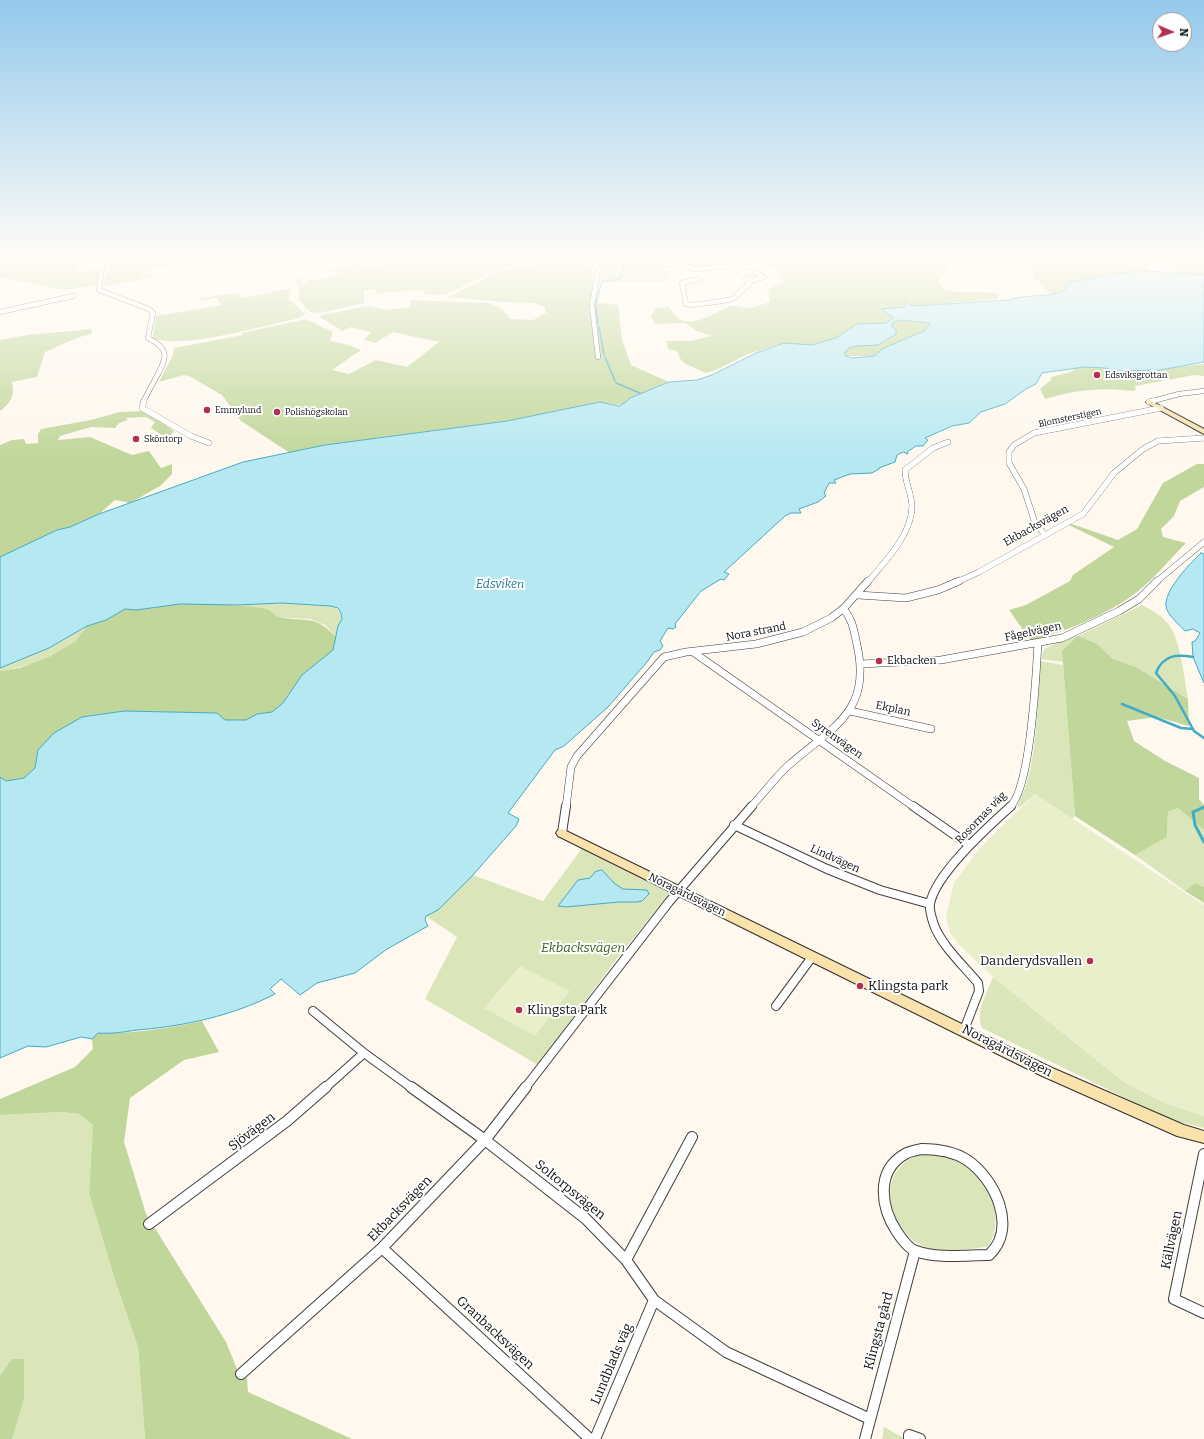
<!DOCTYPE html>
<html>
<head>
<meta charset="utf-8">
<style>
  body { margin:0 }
  #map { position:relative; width:1204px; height:1439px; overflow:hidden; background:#fef8ee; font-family:Bitter,serif }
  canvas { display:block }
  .north { position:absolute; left:1152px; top:12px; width:40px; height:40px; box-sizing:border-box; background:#fff; border:1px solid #9e9e9e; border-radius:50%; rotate:92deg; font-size:11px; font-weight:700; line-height:16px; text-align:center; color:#0d0d0d }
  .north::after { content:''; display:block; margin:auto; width:14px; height:18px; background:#b52e50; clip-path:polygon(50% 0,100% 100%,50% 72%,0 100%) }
</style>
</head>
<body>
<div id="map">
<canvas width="1204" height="1439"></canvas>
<div class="north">N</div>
</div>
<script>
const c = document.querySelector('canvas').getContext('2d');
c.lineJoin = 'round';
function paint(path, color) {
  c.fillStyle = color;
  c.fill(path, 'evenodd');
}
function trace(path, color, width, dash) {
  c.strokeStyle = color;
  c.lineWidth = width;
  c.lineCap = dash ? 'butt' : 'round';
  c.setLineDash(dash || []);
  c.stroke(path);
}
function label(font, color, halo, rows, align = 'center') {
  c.font = font + ' Bitter,serif';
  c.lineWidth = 4;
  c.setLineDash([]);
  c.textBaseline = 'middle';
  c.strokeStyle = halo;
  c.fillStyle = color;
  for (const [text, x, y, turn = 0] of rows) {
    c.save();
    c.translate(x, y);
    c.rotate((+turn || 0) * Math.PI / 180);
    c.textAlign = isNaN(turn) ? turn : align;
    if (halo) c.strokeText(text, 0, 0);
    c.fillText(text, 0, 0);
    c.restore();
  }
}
const green = new Path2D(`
  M594,258H662L658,263L670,276V280L663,282H599L598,261Z
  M282,603L331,606C348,612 339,625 337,638L325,625L310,619L277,617L268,610L236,605Z
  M1142,605C1152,610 1162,616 1169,625C1180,638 1185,681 1188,699L1136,667L1113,659L1097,644L1062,651L1063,662L1041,659L1044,649L1069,637L1078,636Z
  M87,626C84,631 80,637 76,641C55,659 26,667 0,671V668L49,648Z
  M1040,661L1063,665L1075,816L1072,819L1035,794L1020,807L1017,806C1038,771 1037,703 1040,661Z
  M1178,808L1204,830V887L1195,883L1185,891L1135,855L1167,837L1168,812Z
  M583,847L665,887L669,894L615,961L538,1065L425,999L457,937L426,916L438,910L473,875L543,901Z
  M993,977L1124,1082L1168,1104L1204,1116V1128L1180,1122L1152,1111L982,1028C975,1012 987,993 993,977Z
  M62,1112L79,1114L93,1125L89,1193L114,1277L138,1347L145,1439H0V1115Z
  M924,1153C931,1154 941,1153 948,1156C983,1170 1008,1210 989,1246C974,1250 933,1253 920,1245C884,1223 875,1166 924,1153Z
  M884,1427L904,1438V1439H882Z`);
const forest = new Path2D(`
  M0,258H81L75,263L77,272L99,269L100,277L96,285L64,290L0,277Z
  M107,258H205H202V261L141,271L143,275L152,274L153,277L104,287L102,286L109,267Z
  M403,258H555L500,268L444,295L424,294V290L376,293L375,289L364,290V303L319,313L310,312L298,299C301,290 300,286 293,279L299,278L305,285L308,281L342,274L340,271L332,272L329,270L363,261L369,267L407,260Z
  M559,258H583L592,268L591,302L618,305L622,340L631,365L669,382L630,398C623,406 618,405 608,403L507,421L325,445L290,453L241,421L222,395L191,377L184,375L159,382L173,355L174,348L243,335L242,333L306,319L333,332L330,341L349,345L361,350L332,370L349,374L376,360L407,367L439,342L393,332L375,343L364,340L371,332L351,327L342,331L320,317L322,315L368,306L386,310L411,307V300L489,303L502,309L510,319L533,320L546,313L545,307L534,303L503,302L448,297L497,272L555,261Z
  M691,258H732C718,264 698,273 684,263Z
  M759,258H955L938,281L946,291L999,293L998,299L914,306L904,302V307L882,309L895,318L886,323L857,324L836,338L812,345L780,344L748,354L716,370L706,373L686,364L681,360L677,351L668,349L667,341H690L712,336L697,331L685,323L655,324L651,317L655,308L669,307C686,337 710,313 731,306C736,305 741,308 746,308C754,308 763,304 770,302L768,289L783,281C782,269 769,267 760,265Z
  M1028,258H1145L1147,271L1121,273L1067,283L1066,290L1052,295L1034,277Z
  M1161,258H1204V275L1177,273L1184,269L1170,265Z
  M292,288L289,299L305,314L299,318C266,325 182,350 153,338L156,316L222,305L216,298L201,301L200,298L237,293L243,298Z
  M900,320L930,324L924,331L884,348L874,356H845V352L849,348L856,346L878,345L892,337V324Z
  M92,329L91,334C75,337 60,346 45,352L37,377L12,382C15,395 11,403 0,411V340L28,335Z
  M1204,364V376L1194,375L1135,386L1136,390L1132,391C1098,387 1077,390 1045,399L1040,389L1051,380V377L1071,372L1076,368L1084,367L1105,368L1115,371H1145Z
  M145,411L174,431L168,439L151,428L155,422L146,417L125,418L128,420L119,423L115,428L91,427L60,436L58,440L90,437L132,455L149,451L161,468L172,464V474L160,486L130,503L115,500L99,514L70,527L57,530L0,557V445L12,440L24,439L26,444L38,443V434L41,429L91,420L120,412Z
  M1197,464H1204V487L1180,501L1174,516L1161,529L1163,537L1186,543C1167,562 1149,585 1126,600C1097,619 1064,631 1031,641L1009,610L1026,605L1070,581L1073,575L1114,547L1069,525L1072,524L1118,540L1137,529L1163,483Z
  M180,604C209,604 238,604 266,609C271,610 274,616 279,617C309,623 313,613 337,638L333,650L302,675L284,703L272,712L257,714L246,720H225L217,713L124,711L82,717L38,750L35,768L24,778L6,781L0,777V671L20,668L49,657L76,641L87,626L106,620L125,609L136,610Z
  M1078,636L1097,644L1113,659L1136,667L1188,699L1189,726L1157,717L1127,721L1134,741L1165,761L1199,778V799L1204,805V830L1178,808L1168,812L1167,837L1135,855L1075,816L1062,651Z
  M1195,883L1204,887V903L1185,891Z
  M202,1021L219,1052L184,1060L130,1098L124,1142L146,1214L226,1342L237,1369L247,1379L248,1392L352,1439H145L138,1347L114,1277L89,1193L93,1125L79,1114L62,1112L0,1115V1099L75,1067L93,1049L92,1039L98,1033C132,1034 169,1028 202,1021Z
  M12,1359H24V1398L12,1439H0V1376Z`);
const pitch = new Path2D(`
  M1035,794L1204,905V1116L1169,1104L1124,1082L993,977L959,945L949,931L946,916L954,883L980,848Z
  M520,966L570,991L535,1036L484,1008Z`);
const water = new Path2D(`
  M1147,271L1204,275V362L1160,370L1115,371L1105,368L1084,367L1042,373L1036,384L1026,389L1005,404L981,412L969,423L952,426L925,438L928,440L923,446H916L907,452L908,454L903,452L897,455L895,462L879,468V469L872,473L850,474L834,480L836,483H829L824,493L826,496L818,502L799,509L801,513H791L785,516L724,572L729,574L724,580L721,579L701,591L675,624L676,627L673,629L668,628L660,641L663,646L660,650L654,652L647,662L608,707L564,746L555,750L508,813L519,819L516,826L473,875L438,910L426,916L425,920L428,926L387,949L355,973L317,983L300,995L281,979L270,989L275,994C232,1016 185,1026 137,1030C124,1032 111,1034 98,1033L92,1039L81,1037L46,1047L28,1046L0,1058V777L6,781L24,778L35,768L38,750L54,733L82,717L124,711L217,713L225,720H246L257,714L272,712L283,703L302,675L333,650L338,626L342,619L341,613L338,608L331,606L282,603L236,605L180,604L136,610L125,609L106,620L87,626L49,648L0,668V557L57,530L70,527L99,514L243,462L325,445L507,421L600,402L619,406L626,402L630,398L669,382L697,380L712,375L756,353L784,343L812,345L836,338L857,324L886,323L894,318L881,309L904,307V302L914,306L1009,300C1027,293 1049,299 1066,290L1067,283L1121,273ZM900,320L928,323L930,324L924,331L884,348L874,356L853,358L845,356V352L849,348L856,346L878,345L896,334V329L892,327V324Z
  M1201,553L1204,554V683L1193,657L1192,642L1195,641L1200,633L1193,629L1185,631C1179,624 1167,615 1166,606C1164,591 1189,564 1201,553Z
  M602,870L614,883L623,889L647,890L649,894L642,901L637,902H619L566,907L558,906L578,880L590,878L595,872Z`);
const streamFar2 = new Path2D(`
  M602,282L620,279L624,269L621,258
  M596,303L601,284
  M596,306L598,324
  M599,327L604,355
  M605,357L615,381
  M616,383L640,393`);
const streamFar1 = new Path2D(`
  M1193,657C1176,654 1163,655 1156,673L1175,696L1194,731L1204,738
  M1122,704L1181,728L1193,729`);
const stream = new Path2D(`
  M1204,807L1193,812L1195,825L1204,842`);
const streetFar4 = new Path2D(`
  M103,258L99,290L149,309L153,313L148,338C170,349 167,357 157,376C152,385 148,393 143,402
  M587,258L594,263L598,270L592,305L598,357
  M666,258L665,264H674L688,258
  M679,262L689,268L695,269L732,266L739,258
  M741,273L755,272L764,277L749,281
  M699,279L682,283L686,304L692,305L729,300L734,298L750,283L732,266
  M0,312L73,296
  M1149,402L1179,394L1204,391`);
const streetFar3 = new Path2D(`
  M144,401L142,408L191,436L209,443
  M1149,402L1153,401
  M1045,535L1035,523L1024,489L1009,463V452L1014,445L1034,433L1161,408
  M868,582C885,561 911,536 912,507C912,494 905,483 905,470L933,448L948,442
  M957,582L979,572L1083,514L1114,473L1143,449L1158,441L1204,438
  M1156,582L1204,542`);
const streetFar2 = new Path2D(`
  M858,595L906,598L938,590L959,581
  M693,652L914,807
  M861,664L941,660L1062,638L1119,611L1139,599L1157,581
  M850,711L931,729
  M566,807L571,767L577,756L664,657L686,652L756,644L803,632L831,618L844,608L868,581
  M751,807C764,793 776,776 790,764C833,727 872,711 857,645C854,632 853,619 843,609
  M1010,807C1031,787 1036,675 1038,643`);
const streetFar1 = new Path2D(`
  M913,806L969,845
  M734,825L827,869L880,890L930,904
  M562,833L566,806
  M776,1006L812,957
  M313,1011L364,1053L412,1088
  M964,1030L979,991L978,983C963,965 942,946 934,925C932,919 929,909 930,904C935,874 989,826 1011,806
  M325,1088L364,1053
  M525,1088L669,902L752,806`);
const street = new Path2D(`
  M411,1087L485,1140L586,1219L626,1260L654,1300L726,1352L870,1419
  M922,1149C938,1149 953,1151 967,1160C995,1179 1018,1228 989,1255C966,1255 938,1259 916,1251C909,1249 901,1238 897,1232C881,1208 875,1171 905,1154C910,1151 917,1150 922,1149Z
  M1204,1154L1174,1299L1204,1313
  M149,1224L287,1121L326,1087
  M382,1248L590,1439
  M626,1260L692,1137
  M241,1374L382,1248L485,1140L526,1087
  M595,1439L654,1300
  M865,1439L915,1251
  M909,1439V1435L920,1439`);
const secondary = new Path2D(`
  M1149,400L1204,429V434L1147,403L1146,402Z
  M562,829L1050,1067L1184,1125L1204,1131V1143L1177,1136L1040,1075L558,836L556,833L558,830Z`);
const markers = [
  [1097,375,4,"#b52e50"],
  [207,410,4,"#b52e50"],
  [277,412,4,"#b52e50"],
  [136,439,4,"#b52e50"],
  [879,661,4,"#b52e50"],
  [1090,961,4,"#b52e50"],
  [860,986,4,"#b52e50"],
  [519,1010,4,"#b52e50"]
];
const farPoinames = [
  ["Edsviksgrottan",1105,375],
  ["Emmylund",215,410],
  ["Polishögskolan",285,412],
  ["Sköntorp",144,439]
];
const farStreetnames = [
  ["Blomsterstigen",1070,418,-12]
];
const streetNames = [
  ["Ekbacksvägen",1036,526,-29],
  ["Nora strand",756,632,-11],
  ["Fågelvägen",1033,632,-12],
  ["Ekplan",893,709,12],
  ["Syrenvägen",837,739,35],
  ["Rosornas väg",981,818,-46],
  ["Lindvägen",835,859,24],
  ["Noragårdsvägen",687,895,26]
];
const poiNames = [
  ["Ekbacken",887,661]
];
const waterNames = [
  ["Edsviken",500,585]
];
const nearParknames = [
  ["Ekbacksvägen",583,948]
];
const nearPoinames = [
  ["Danderydsvallen",1082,961,"right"],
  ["Klingsta park",868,986],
  ["Klingsta Park",527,1010]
];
const nearStreetnames = [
  ["Noragårdsvägen",1007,1051,27],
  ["Sjövägen",252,1132,-37],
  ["Soltorpsvägen",570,1190,39],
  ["Ekbacksvägen",400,1209,-46],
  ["Källvägen",1172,1240,-78],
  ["Klingsta gård",879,1331,-75],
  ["Granbacksvägen",495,1333,43],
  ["Lundblads väg",612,1364,-67]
];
paint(green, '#dae6ba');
paint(forest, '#c1d69a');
paint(pitch, '#e9eecb');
paint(water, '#b6e8f2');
trace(water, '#42abc5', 1);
trace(streamFar2, '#42abc5', 1.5);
trace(streamFar1, '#42abc5', 2.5);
trace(stream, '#42abc5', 3);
trace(streetFar4, '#404040', 5.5);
trace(streetFar3, '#404040', 6);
trace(streetFar2, '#404040', 8);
trace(streetFar1, '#404040', 10);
trace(street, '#404040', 12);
trace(secondary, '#2f2f2f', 2);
trace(streetFar4, '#fff', 4.5);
trace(streetFar3, '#fff', 5.5);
trace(streetFar2, '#fff', 7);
trace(streetFar1, '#fff', 8);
trace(street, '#fff', 10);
paint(secondary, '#fae2ad');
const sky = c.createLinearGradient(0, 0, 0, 459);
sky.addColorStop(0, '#94c9ec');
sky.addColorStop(0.56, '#fffcf7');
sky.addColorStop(1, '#fffcf700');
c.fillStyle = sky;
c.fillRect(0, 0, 1204, 459);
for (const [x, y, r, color] of markers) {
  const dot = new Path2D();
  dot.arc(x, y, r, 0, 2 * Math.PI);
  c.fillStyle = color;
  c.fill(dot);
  trace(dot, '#fff', 1.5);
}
label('9px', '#0d0d0d', '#fff', farPoinames, 'left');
label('9px', '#0d0d0d', '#fff', farStreetnames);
label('11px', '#0d0d0d', '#fff', streetNames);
label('11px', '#0d0d0d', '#fff', poiNames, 'left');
label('italic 12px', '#1e7b97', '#fff', waterNames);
label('italic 13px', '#3c6121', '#fff', nearParknames);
label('13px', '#0d0d0d', '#fff', nearPoinames, 'left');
label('13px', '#0d0d0d', '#fff', nearStreetnames);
</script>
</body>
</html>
